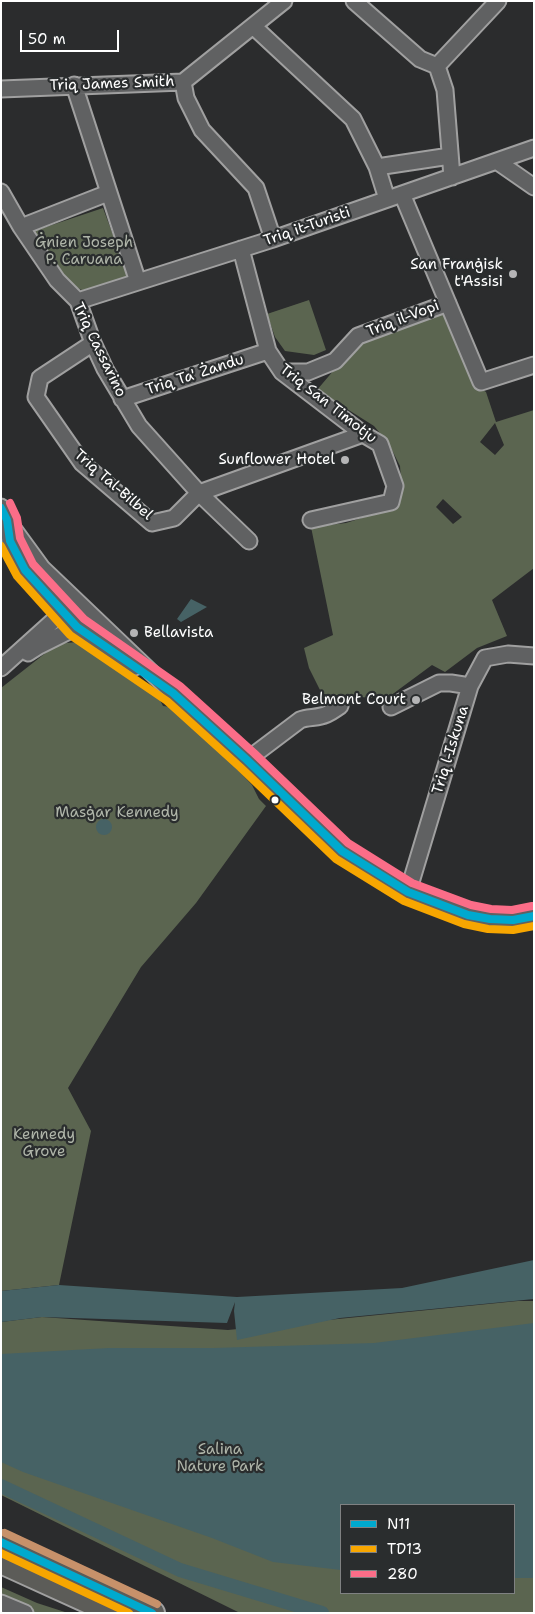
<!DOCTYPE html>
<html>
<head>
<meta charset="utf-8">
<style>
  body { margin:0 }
  #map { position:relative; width:535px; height:1614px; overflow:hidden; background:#2b2c2d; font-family:"Shantell Sans",sans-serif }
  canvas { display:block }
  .frame { position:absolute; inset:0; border:2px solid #fff; pointer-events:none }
  .legend { position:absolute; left:340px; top:1504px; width:175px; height:90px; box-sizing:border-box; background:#2a2d2e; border:1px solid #7f8182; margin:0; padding:6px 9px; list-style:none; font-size:15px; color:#fff }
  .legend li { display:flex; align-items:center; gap:10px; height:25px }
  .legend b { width:25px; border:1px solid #7f8182 }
  .scale { position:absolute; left:20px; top:30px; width:99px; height:22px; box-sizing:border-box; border:2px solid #fff; border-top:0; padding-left:6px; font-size:15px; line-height:18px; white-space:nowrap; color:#fff; -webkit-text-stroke:4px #2a2d2e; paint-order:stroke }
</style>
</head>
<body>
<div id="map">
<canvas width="535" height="1614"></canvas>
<div class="frame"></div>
<ul class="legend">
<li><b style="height:6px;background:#00a9ce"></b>N11</li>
<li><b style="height:6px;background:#f7a600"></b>TD13</li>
<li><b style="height:6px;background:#fb6d88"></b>280</li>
</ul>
<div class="scale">50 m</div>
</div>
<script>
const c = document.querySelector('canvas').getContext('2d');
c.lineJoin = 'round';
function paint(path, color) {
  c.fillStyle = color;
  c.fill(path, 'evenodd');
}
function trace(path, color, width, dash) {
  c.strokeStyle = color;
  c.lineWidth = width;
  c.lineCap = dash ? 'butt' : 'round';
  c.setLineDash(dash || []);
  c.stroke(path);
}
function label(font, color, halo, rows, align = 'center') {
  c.font = font + ' "Shantell Sans",sans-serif';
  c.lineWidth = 4.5;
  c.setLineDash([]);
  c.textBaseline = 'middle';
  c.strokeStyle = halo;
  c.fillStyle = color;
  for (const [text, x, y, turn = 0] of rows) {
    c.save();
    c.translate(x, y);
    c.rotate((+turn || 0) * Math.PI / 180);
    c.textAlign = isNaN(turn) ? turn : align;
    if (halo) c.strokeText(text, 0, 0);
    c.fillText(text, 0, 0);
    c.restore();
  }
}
const green = new Path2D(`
  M103,208L129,278L86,292L65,282L31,232Z
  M309,300L326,350L314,355L285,351L275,337L267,314Z
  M445,309L472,383L486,392L496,422L534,410V568L492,600L507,636L477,648L445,672L432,665L386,699L322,694L309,668L304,648L333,635L311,527L346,523L396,507L402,492L400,466L389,444L374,426L317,390L350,351L369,339ZM495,423L504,445L495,455L480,442ZM443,499L462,517L453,524L436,507Z
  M77,642L90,644L158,696L163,706L170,707L199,729L252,785L259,799L266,806L196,903L141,967L68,1088L91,1131L59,1285L1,1291V688L57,644Z
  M518,1301H534V1613H240L1,1495V1322L42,1317L228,1330ZM341,1505H514V1593H341Z
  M1,1587L37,1603L68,1613H36L1,1598Z`);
const water = new Path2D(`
  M191,599L207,607L181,622L177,619Z
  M96 827a8 8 0 1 1 16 0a8 8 0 1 1-16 0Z
  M534,1260V1299L340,1318L237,1340L234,1311L235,1302L227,1323L42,1317L1,1322V1291L59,1285L237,1297L402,1288Z
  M534,1323V1578H514V1505H341V1570L273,1562L212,1538L23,1472L1,1462V1354L109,1348H214L374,1343Z`);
const canal = new Path2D(`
  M1,1486L180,1570L322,1613`);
const minor = new Path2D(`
  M354,1L420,59L437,66
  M253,26L353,119L377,167L387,199
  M437,66L445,90L452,177
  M437,66L498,1
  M183,82L186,98L202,130L256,188L273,239
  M74,85L138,282
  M1,89L183,82L284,1
  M498,162L534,187
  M377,167L450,156
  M1,192L21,227L57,280L78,301L93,343L105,369L139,426L199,493L249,541
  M402,194L481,382L534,365
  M21,227L108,193
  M241,249L268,351L282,372L363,434L380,444L395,486L391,502L311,520
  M78,301L273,239L534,148
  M93,343L40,378L36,397L82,463L152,523L174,518L199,493L363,434
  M282,372H308L335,361L358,336L448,303
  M122,399L268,351
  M1,507L7,520L42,568L173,693L247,760L342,851L408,892L468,915L490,919L513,920L534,916
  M7,521L10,541L25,570L77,627L135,667
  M28,653L39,646L77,627L80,624L79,620
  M1,668L63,612L71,613
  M391,707L439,683H451L470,686
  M247,760L300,720C307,717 314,718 321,716C328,715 334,710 340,706
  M408,892L470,686L485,658L508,654L534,656
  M1,1603L25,1613`);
const highway = new Path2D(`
  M1,1542L153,1613
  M1,1562L113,1613`);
const bus1 = new Path2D(`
  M1,508L7,520L10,541L25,570L77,627L173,693L247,760L342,851L408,892L468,915L490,919L513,920L534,916
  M1,1542L152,1613`);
const bus2 = new Path2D(`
  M1,546L17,576L70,635L167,701L240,767L336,859L404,901L464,924L488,929L513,930L534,926
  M1,1553L129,1613`);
const bus3 = new Path2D(`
  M10,503L17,518L20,538L33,564L84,619L180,686L254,753L348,843L412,883L471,905L491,909L512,910L532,906`);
const bus4 = new Path2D(`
  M5,1533L157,1604`);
const markers = [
  [513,274,5,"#b5b5b6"],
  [345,460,5,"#b5b5b6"],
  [134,633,5,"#b5b5b6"],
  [416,700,5,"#b5b5b6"],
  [275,800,4.5,"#fff"]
];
const streetNames = [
  ["Triq James Smith",112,84,-2],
  ["Triq it-Turisti",307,227,-19],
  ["Triq il-Vopi",403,319,-21],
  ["Triq Cassarino",99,350,64],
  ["Triq Ta' Żandu",195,375,-18],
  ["Triq San Timotju",328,404,38],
  ["Triq Tal-Bilbel",113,485,41],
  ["Triq l-Iskuna",451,750,-73]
];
const parkNames = [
  ["Ġnien Joseph",84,243],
  ["P. Caruana",84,260],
  ["Masġar Kennedy",117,813],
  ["Kennedy",44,1135],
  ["Grove",44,1152],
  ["Salina",220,1450],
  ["Nature Park",220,1467]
];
const poiNames = [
  ["San Franġisk",503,265],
  ["t'Assisi",503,282],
  ["Sunflower Hotel",335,460],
  ["Bellavista",144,633,"left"],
  ["Belmont Court",406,700]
];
paint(green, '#5b6550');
paint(water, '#466265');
trace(canal, '#466265', 14);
trace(minor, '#a0a0a0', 19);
trace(highway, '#a0a0a0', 26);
trace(minor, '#606162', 15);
trace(highway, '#5c5c58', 22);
trace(bus1, '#00a9ce', 8);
trace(bus2, '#f7a600', 8);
trace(bus3, '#fb6d88', 8);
trace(bus4, '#c7916a', 8);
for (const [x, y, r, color] of markers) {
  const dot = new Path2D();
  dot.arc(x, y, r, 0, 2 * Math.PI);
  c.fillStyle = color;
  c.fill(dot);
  trace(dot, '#2a2d2e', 2);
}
label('15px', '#fff', '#2a2d2e', streetNames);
label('15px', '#b0b6aa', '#2a2d2e', parkNames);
label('15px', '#fff', '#2a2d2e', poiNames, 'right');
</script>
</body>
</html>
